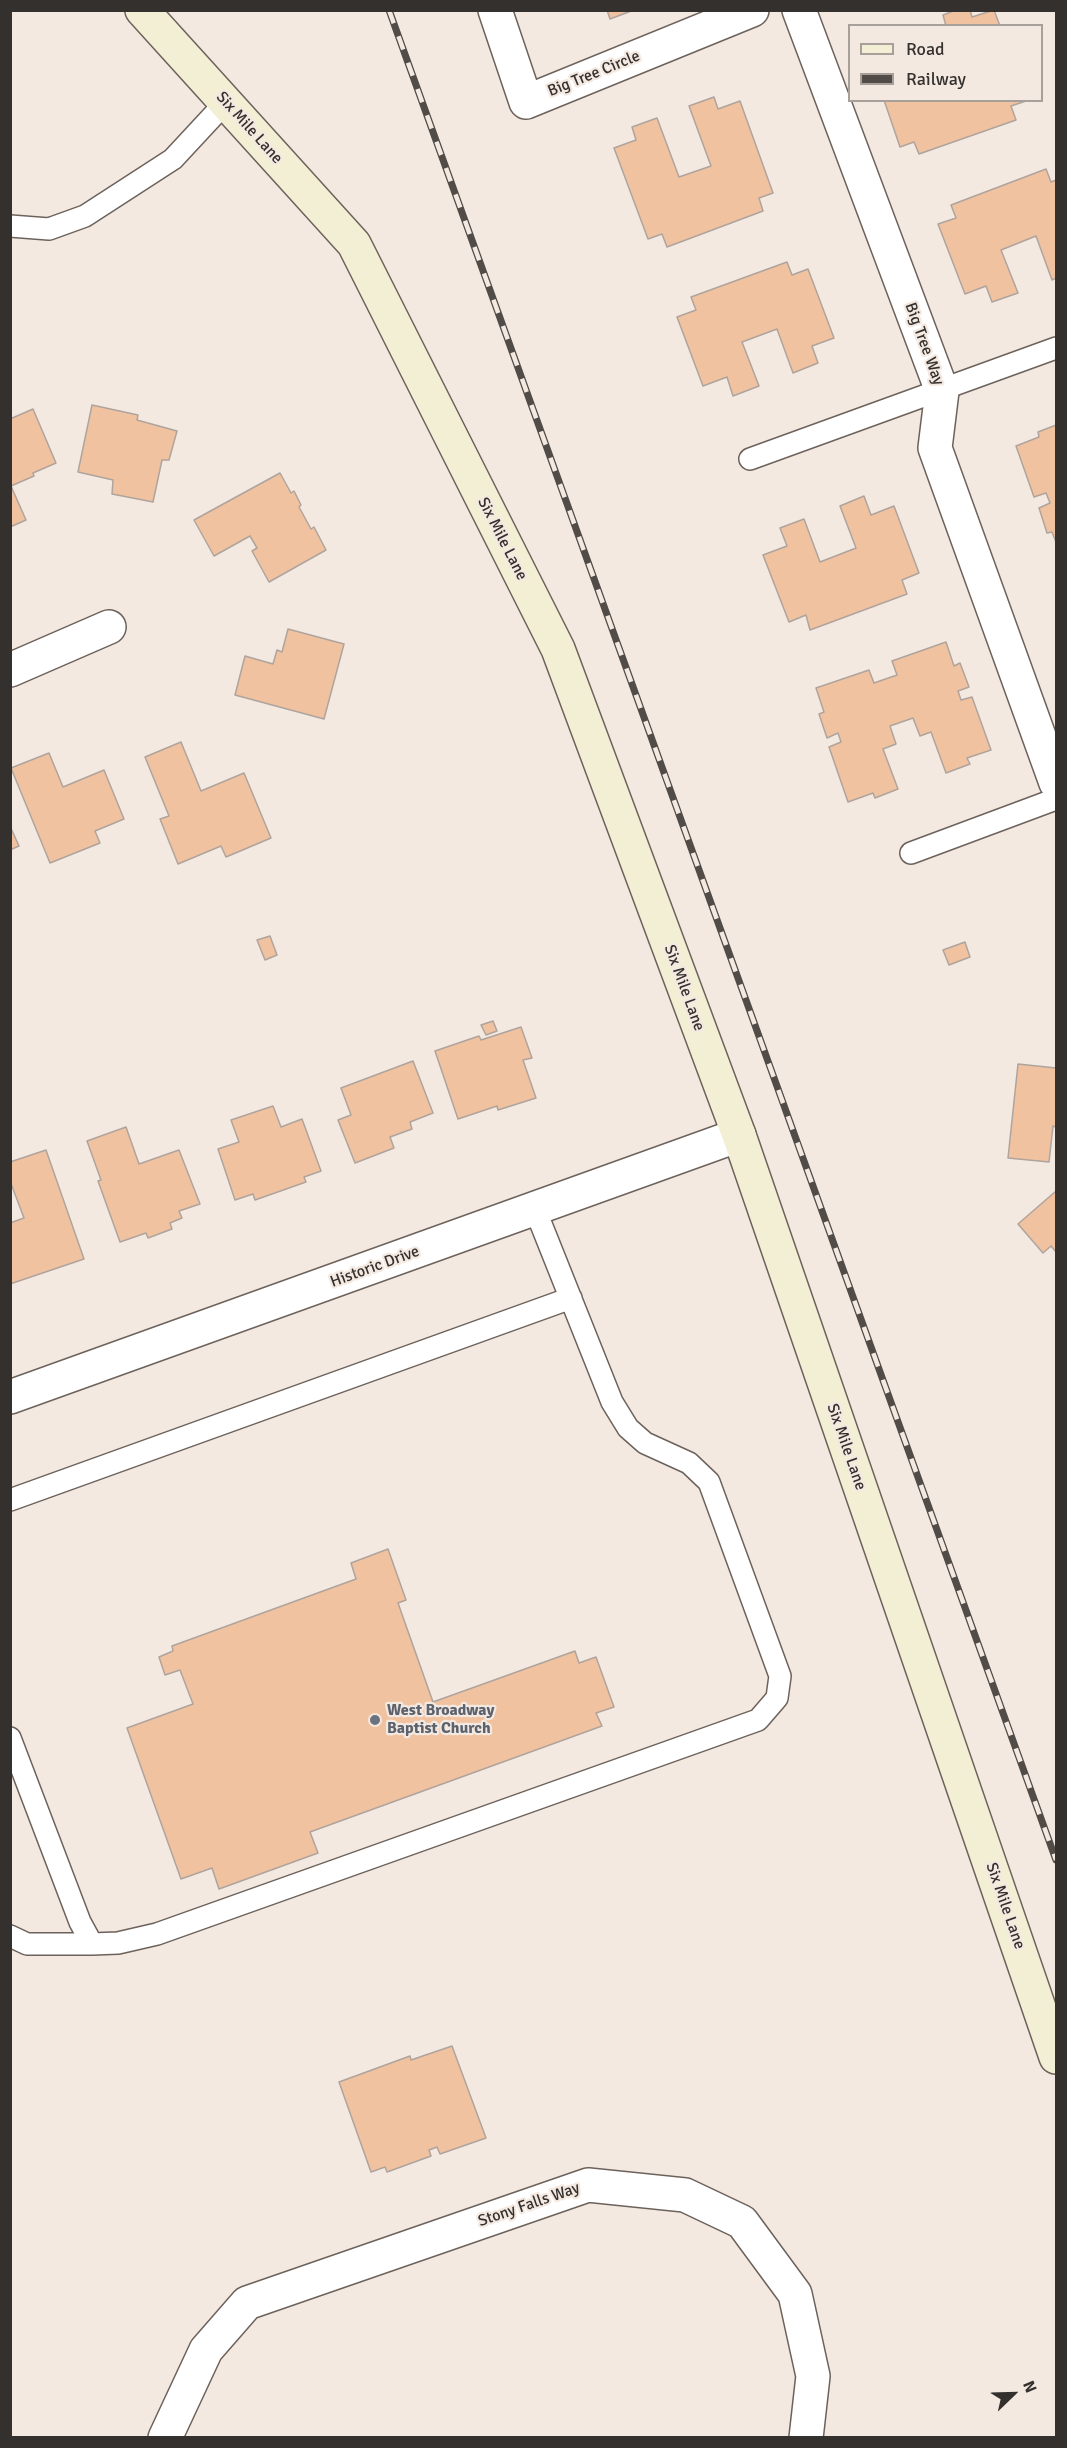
<!DOCTYPE html>
<html>
<head>
<meta charset="utf-8">
<style>
  body { margin:0 }
  #map { position:relative; width:1067px; height:2448px; overflow:hidden; background:#f4e9e1; font-family:Signika,sans-serif }
  canvas { display:block }
  .frame { position:absolute; inset:0; border:12px solid #34302d; pointer-events:none }
  .legend { position:absolute; left:848px; top:24px; width:195px; height:78px; box-sizing:border-box; background:#f4e9e1; border:2px solid #a79f99; margin:0; padding:8px 10px; list-style:none; font-size:18px; color:#34302d }
  .legend li { display:flex; align-items:center; gap:12px; height:30px }
  .legend b { width:30px; border:2px solid #a79f99 }
  .north { position:absolute; left:983px; top:2364px; width:60px; height:60px; -webkit-text-stroke:4px #f4e9e1; paint-order:stroke; rotate:67deg; font-size:16px; font-weight:700; line-height:24px; text-align:center; color:#34302d }
  .north::after { content:''; display:block; margin:auto; width:21px; height:27px; background:#34302d; clip-path:polygon(50% 0,100% 100%,50% 72%,0 100%) }
</style>
</head>
<body>
<div id="map">
<canvas width="1067" height="2448"></canvas>
<div class="frame"></div>
<ul class="legend">
<li><b style="height:8px;background:#f2efd5"></b>Road</li>
<li><b style="height:8px;background:#514c48"></b>Railway</li>
</ul>
<div class="north">N</div>
</div>
<script>
const c = document.querySelector('canvas').getContext('2d');
c.lineJoin = 'round';
function paint(path, color) {
  c.fillStyle = color;
  c.fill(path, 'evenodd');
}
function trace(path, color, width, dash) {
  c.strokeStyle = color;
  c.lineWidth = width;
  c.lineCap = dash ? 'butt' : 'round';
  c.setLineDash(dash || []);
  c.stroke(path);
}
function label(font, color, halo, rows, align = 'center') {
  c.font = font + ' Signika,sans-serif';
  c.lineWidth = 4.5;
  c.setLineDash([]);
  c.textBaseline = 'middle';
  c.strokeStyle = halo;
  c.fillStyle = color;
  for (const [text, x, y, turn = 0] of rows) {
    c.save();
    c.translate(x, y);
    c.rotate((+turn || 0) * Math.PI / 180);
    c.textAlign = isNaN(turn) ? turn : align;
    if (halo) c.strokeText(text, 0, 0);
    c.fillText(text, 0, 0);
    c.restore();
  }
}
const building = new Path2D(`
  M607,10H634L610,19Z
  M956,10H970L972,17L994,10L1000,26H946L943,15Z
  M714,97L718,109L740,101L773,193L759,198L763,211L667,247L662,234L648,239L614,148L636,140L632,127L657,118L679,177L711,166L689,106Z
  M884,100H1026V101L1011,106L1016,120L919,154L914,142L900,147Z
  M1046,169L1051,182L1056,180V278L1052,280L1036,236L1001,250L1018,293L992,302L986,286L965,294L938,224L956,218L951,205Z
  M787,262L792,275L808,269L834,338L812,346L818,363L793,373L777,329L742,342L759,386L733,396L727,377L703,386L677,317L696,310L691,297Z
  M92,405L138,415L137,420L177,431L169,460H162L153,502L112,494L113,480L78,472Z
  M33,409L56,463L33,473L34,476L11,486L26,520L10,527V419Z
  M1056,425V542L1052,532L1047,533L1039,508L1050,503L1046,493L1034,497L1016,446L1039,437L1038,432Z
  M280,473L291,493L294,491L301,505L299,507L311,529L314,527L326,550L269,582L252,551L257,548L250,536L214,556L194,520Z
  M864,496L871,515L894,506L919,573L902,580L907,594L810,630L806,615L789,622L763,555L787,546L780,528L804,519L820,562L856,548L840,506Z
  M288,629L344,644L324,719L235,695L245,656L273,664L277,650L282,652Z
  M946,642L954,666L960,663L969,687L958,691L961,700L972,697L991,750L967,758L970,764L946,773L931,732L920,736L913,718L890,726L896,744L883,749L898,789L875,798L873,793L848,802L829,747L841,742L838,733L827,738L819,714L824,712L816,688L869,670L874,683L897,675L892,661Z
  M181,742L201,791L244,773L271,838L226,857L221,846L178,864L160,819L169,816L145,757Z
  M49,753L63,787L104,770L124,819L95,831L100,843L50,863L11,768Z
  M10,826L19,846L10,850Z
  M270,936L277,955L265,960L257,940Z
  M965,942L970,957L949,965L943,950Z
  M493,1021L497,1031L486,1035L481,1025Z
  M521,1027L532,1058L523,1060L536,1098L498,1110L497,1106L458,1119L435,1051L479,1036L481,1040Z
  M413,1061L433,1113L410,1122L412,1129L390,1137L394,1148L355,1163L338,1120L351,1115L341,1088Z
  M1018,1064L1056,1068V1127L1053,1126L1049,1162L1008,1158Z
  M273,1106L281,1127L302,1119L321,1171L304,1177L306,1182L255,1200L253,1194L235,1200L218,1149L239,1142L231,1120Z
  M126,1127L139,1164L179,1150L200,1204L179,1211L182,1218L170,1223L172,1229L148,1238L146,1233L120,1242L98,1181L101,1180L87,1141Z
  M46,1150L84,1259L10,1284V1223L24,1218L10,1181V1162Z
  M1056,1191V1252L1051,1246L1043,1253L1018,1224Z
  M388,1549L406,1600L398,1603L433,1702L575,1651L579,1663L596,1657L614,1707L596,1713L602,1726L310,1832L318,1853L219,1889L212,1868L181,1879L127,1728L193,1704L180,1670L165,1675L159,1657L173,1651L172,1646L356,1579L351,1563Z
  M452,2046L486,2138L440,2154L437,2147L429,2150L431,2156L387,2172L385,2167L371,2172L339,2082L410,2056L411,2060Z`);
const lane = new Path2D(`
  M10,226L49,229L85,216L173,159L225,103
  M750,459L1056,348
  M911,853L1056,799
  M10,1500L571,1298
  M10,1738L80,1922L92,1944L118,1943L157,1934L758,1720L777,1698L780,1676L709,1482L689,1463L645,1443L628,1428L612,1402L535,1209
  M10,1936L27,1944H92`);
const street = new Path2D(`
  M495,10L526,102L752,10
  M799,10L942,391L935,448L1056,783
  M10,670L109,627
  M10,1397L739,1135
  M165,2438L206,2350L247,2303L588,2185L685,2195L742,2222L795,2294L813,2376L806,2438`);
const secondary = new Path2D(`
  M142,10L354,244L558,649L739,1135L1056,2057`);
const rail = new Path2D(`
  M389,10L1056,1860`);
const markers = [
  [375,1720,6,"#6b7280"]
];
const streetNames = [
  ["Big Tree Circle",594,74,-22],
  ["Six Mile Lane",249,128,48],
  ["Big Tree Way",924,344,70],
  ["Six Mile Lane",502,539,63],
  ["Six Mile Lane",684,988,70],
  ["Historic Drive",375,1267,-20],
  ["Six Mile Lane",846,1447,71],
  ["Six Mile Lane",1005,1906,71],
  ["Stony Falls Way",529,2205,-19]
];
const worshipNames = [
  ["West Broadway",387,1711],
  ["Baptist Church",387,1729]
];
paint(building, '#f0c2a0');
trace(building, '#afa49d', 1.5);
trace(lane, '#6c625b', 24);
trace(street, '#6c625b', 36);
trace(secondary, '#6c625b', 36);
trace(lane, '#fff', 21);
trace(street, '#fff', 33);
trace(secondary, '#f2efd5', 33);
trace(rail, '#514c48', 7);
trace(rail, '#f4e9e1', 4.5, [14]);
for (const [x, y, r, color] of markers) {
  const dot = new Path2D();
  dot.arc(x, y, r, 0, 2 * Math.PI);
  c.fillStyle = color;
  c.fill(dot);
  trace(dot, '#f4e9e1', 2);
}
label('16px', '#34302d', '#f4e9e1', streetNames);
label('bold 16px', '#5b616d', '#f4e9e1', worshipNames, 'left');
</script>
</body>
</html>
